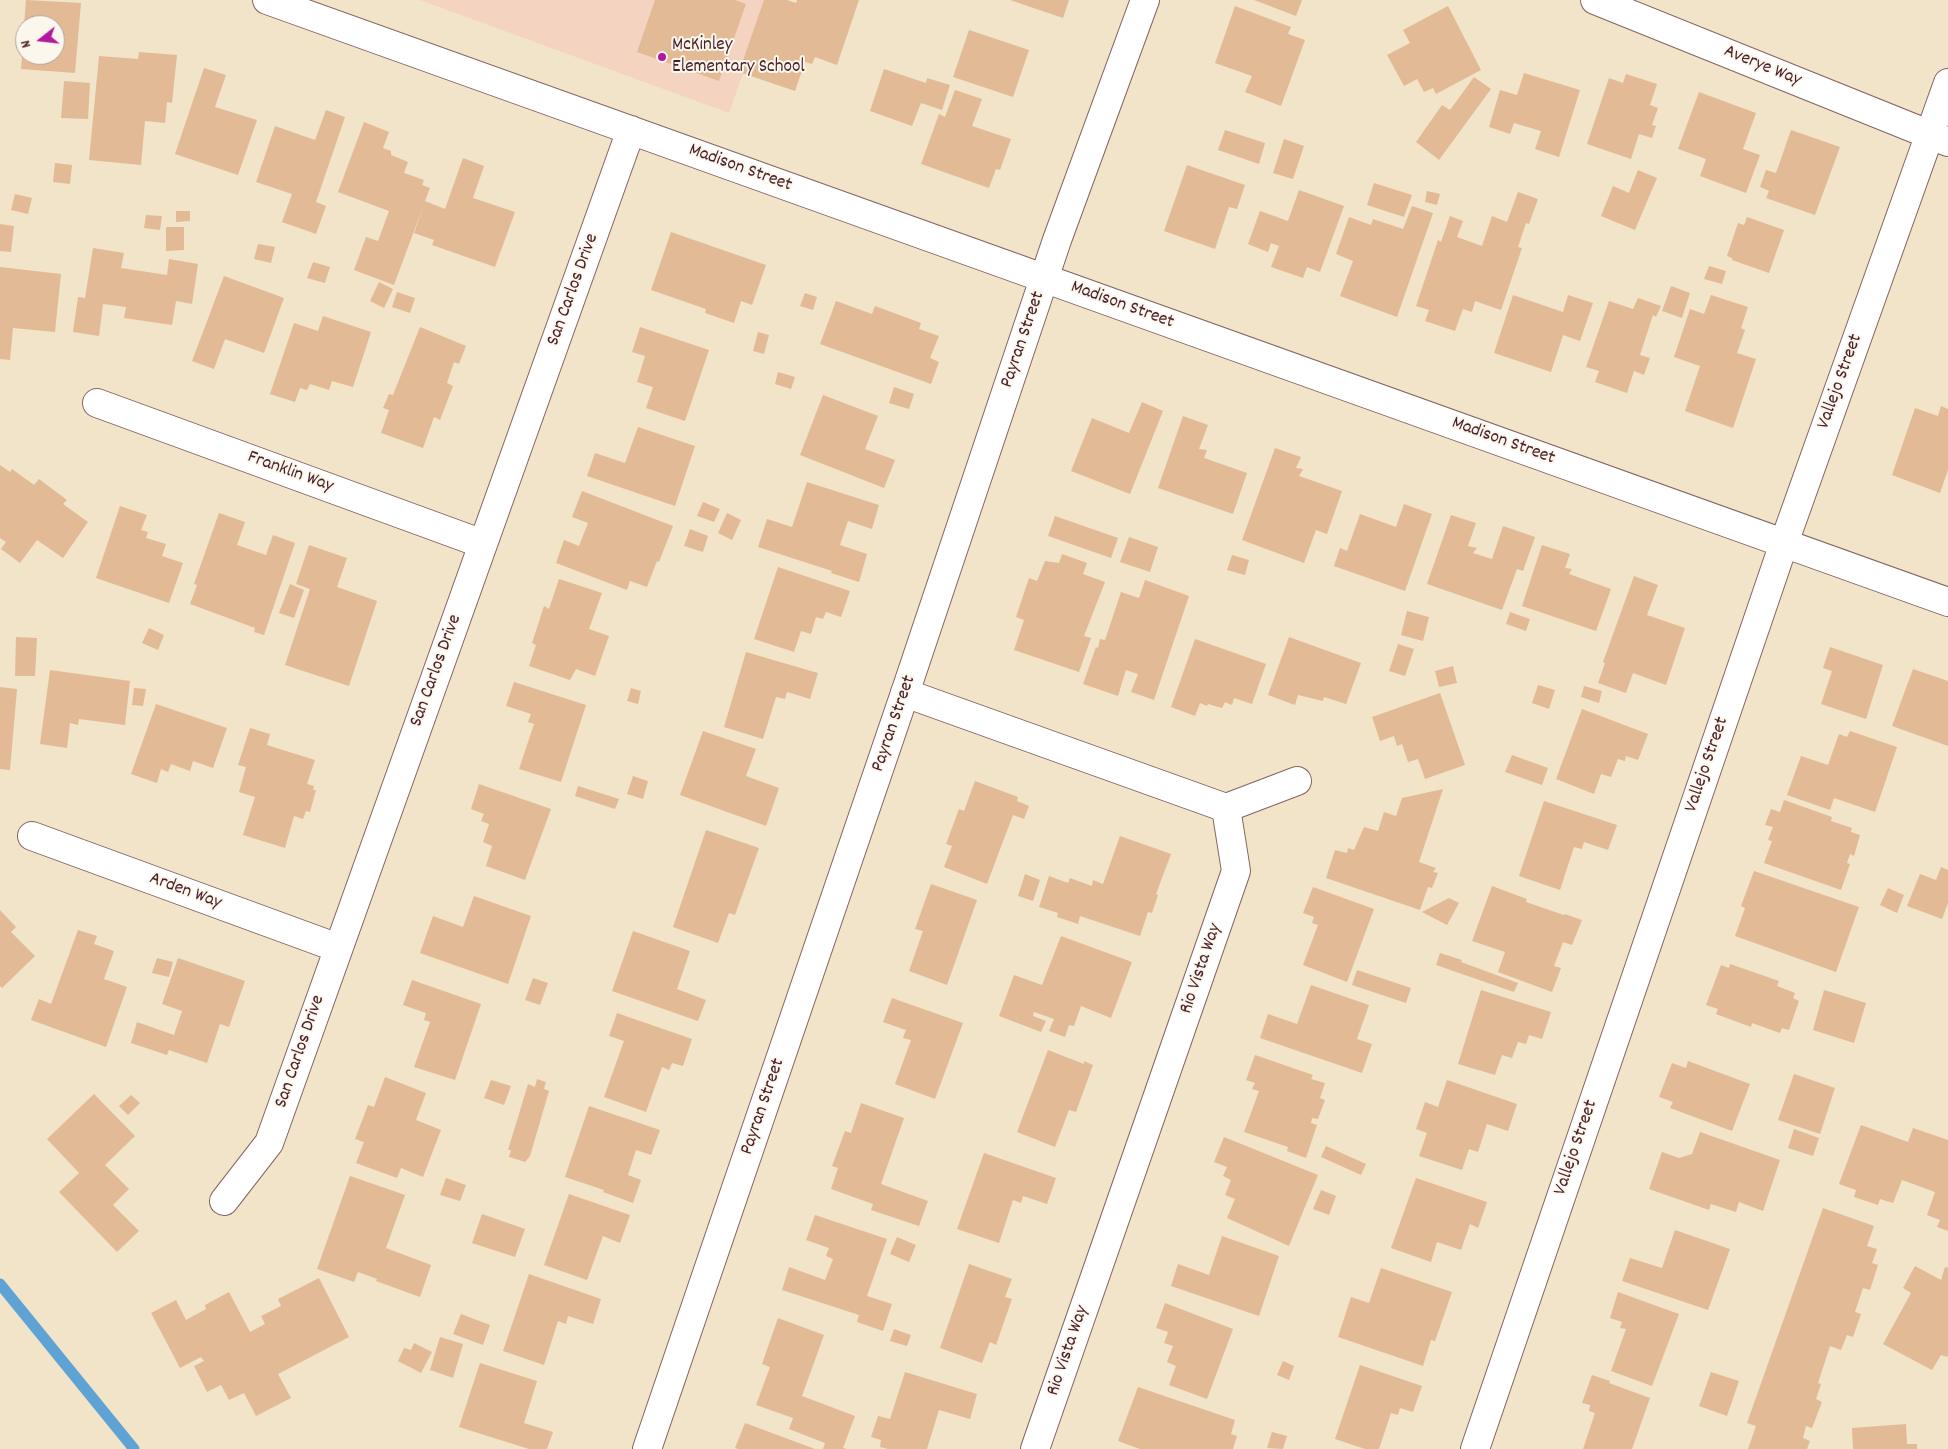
<!DOCTYPE html>
<html>
<head>
<meta charset="utf-8">
<style>
  body { margin:0 }
  #map { position:relative; width:1948px; height:1449px; overflow:hidden; background:#f1e4c8; font-family:Dekko,sans-serif }
  canvas { display:block }
  .north { position:absolute; left:15px; top:15px; width:50px; height:50px; box-sizing:border-box; background:#fbf7ec; border:1px solid #b4a19f; border-radius:50%; rotate:254deg; font-size:14px; font-weight:700; line-height:20px; text-align:center; color:#4a1f2b }
  .north::after { content:''; display:block; margin:auto; width:18px; height:22px; background:#b5179e; clip-path:polygon(50% 0,100% 100%,50% 72%,0 100%) }
</style>
</head>
<body>
<div id="map">
<canvas width="1948" height="1449"></canvas>
<div class="north">N</div>
</div>
<script>
const c = document.querySelector('canvas').getContext('2d');
c.lineJoin = 'round';
function paint(path, color) {
  c.fillStyle = color;
  c.fill(path, 'evenodd');
}
function trace(path, color, width, dash) {
  c.strokeStyle = color;
  c.lineWidth = width;
  c.lineCap = dash ? 'butt' : 'round';
  c.setLineDash(dash || []);
  c.stroke(path);
}
function label(font, color, halo, rows, align = 'center') {
  c.font = font + ' Dekko,sans-serif';
  c.lineWidth = 4;
  c.setLineDash([]);
  c.textBaseline = 'middle';
  c.strokeStyle = halo;
  c.fillStyle = color;
  for (const [text, x, y, turn = 0] of rows) {
    c.save();
    c.translate(x, y);
    c.rotate((+turn || 0) * Math.PI / 180);
    c.textAlign = isNaN(turn) ? turn : align;
    if (halo) c.strokeText(text, 0, 0);
    c.fillText(text, 0, 0);
    c.restore();
  }
}
const built = new Path2D(`
  M420,0H769L729,113Z`);
const stream = new Path2D(`
  M0,1284L134,1449`);
const building = new Path2D(`
  M26,0L81,3L75,73L21,69L24,32H25V55H55V25H24Z
  M655,0H735L746,4L719,81L637,52Z
  M764,0H787L796,3L797,0H859L837,65L815,57L812,64L805,62L795,91L739,72Z
  M1010,0H1069L1063,18Z
  M1254,0H1302L1296,16Z
  M1235,6L1291,27L1288,34L1305,40L1281,106L1245,92L1252,76L1215,63Z
  M1448,6L1481,70L1436,94L1433,88L1424,92L1417,79L1404,86L1387,55L1410,43L1403,30Z
  M969,30L1029,50L1013,97L953,77Z
  M139,52L177,55L172,103L167,102L165,123L145,121L141,165L89,160L99,56L138,59Z
  M204,68L226,75L215,107L257,120L238,175L175,154Z
  M884,69L926,83L927,78L950,85L942,110L921,103L912,126L870,111Z
  M1524,73L1580,90L1559,157L1535,149L1541,131L1514,123L1510,134L1489,127L1500,90L1517,95Z
  M1626,74L1657,84L1650,105L1658,108L1652,125L1656,126L1652,138L1639,134L1631,159L1587,144L1609,78L1623,83Z
  M1474,77L1491,89L1439,160L1416,142L1442,105L1450,110Z
  M64,81L90,83L88,119L61,118Z
  M955,90L982,99L972,126L1011,139L1000,170L996,169L989,188L921,164L939,114L945,117Z
  M1699,92L1756,113L1743,149L1760,155L1746,193L1700,176L1706,159L1678,149Z
  M326,110L345,117L316,202L326,206L316,234L282,222L292,194L256,182L275,126L315,140Z
  M364,122L389,132L383,148L391,151V155L408,162L404,173L424,180L422,185L430,188L425,201L445,209L463,158L484,166L473,198L515,212L495,267L432,245L434,240L414,233L424,204L394,285L354,270L366,237L378,241L389,211L338,192Z
  M1225,130L1265,143L1259,164L1218,150Z
  M1791,130L1840,147L1815,215L1766,198L1769,191L1760,187L1766,170L1776,173Z
  M1284,139L1304,146L1293,179L1273,173Z
  M55,163L72,165L70,184L53,182Z
  M1187,165L1245,185L1237,209L1229,207L1215,249L1164,231Z
  M1638,170L1657,178L1635,230L1601,216L1613,186L1629,193Z
  M1374,183L1412,195L1404,217L1367,205Z
  M1299,190L1344,206L1320,272L1307,267L1303,278L1271,267L1279,246L1271,243L1268,252L1248,244L1260,211L1288,221Z
  M1427,191L1440,194L1437,205L1425,202Z
  M1518,192L1538,199L1529,224L1526,223L1518,247L1522,248L1501,310L1475,301L1472,312L1463,309L1455,331L1425,321L1429,310L1416,306L1438,240L1441,242L1450,216L1463,221L1457,237L1482,246L1492,216L1507,222Z
  M15,194L32,198L28,214L11,210Z
  M1412,206L1433,213L1397,317L1340,296L1353,261L1336,254L1349,217L1371,225L1373,219L1403,229Z
  M176,211H190V221L176,222Z
  M146,215L162,216L160,230L144,228Z
  M1747,217L1784,230L1769,273L1732,260V258L1727,256L1738,223L1744,225Z
  M0,224L14,226L11,252L0,251Z
  M166,227H184V250L166,251Z
  M671,232L766,265L752,305L741,301L734,323L705,313L706,309L651,290Z
  M258,244L275,247L271,263L254,259Z
  M93,248L124,253L121,268L167,275L169,259L198,264L192,304L176,301L172,325L124,318L126,307L103,304L99,336L73,332L78,297L85,298Z
  M313,262L330,267L325,283L307,278Z
  M1709,266L1726,271L1722,284L1704,279Z
  M0,267L61,274L55,332L13,328L10,360L0,359Z
  M224,276L284,298L264,353L225,339L214,369L192,361Z
  M379,282L393,289L384,308L370,301Z
  M1671,286L1690,293L1682,318L1662,311Z
  M397,292L415,298L410,313L392,307Z
  M805,293L817,297L813,310L800,306Z
  M1513,295L1563,312L1568,295L1593,303L1580,341L1563,335L1551,372L1494,353Z
  M1711,295L1748,307L1741,328L1745,330L1737,353L1756,359L1733,428L1685,411L1700,366L1674,357L1690,309L1704,314Z
  M1638,298L1661,306L1656,317L1653,315L1640,355L1650,358L1644,375L1634,371L1627,393L1595,382L1599,371L1586,367L1609,301L1633,309Z
  M836,301L872,314L875,306L921,323L919,329L939,336L930,358L939,362L931,384L820,344Z
  M323,316L371,332L353,387L332,381L329,390L310,384L307,390L300,388L295,402L270,394L294,323L318,331Z
  M420,327L466,346L459,364L454,362L447,383L453,386L440,420L434,417L423,448L381,433L389,410L383,408L389,394L393,395Z
  M640,327L709,350L685,421L646,408L653,387L637,382L645,356L632,352Z
  M758,332L769,335L764,354L753,351Z
  M778,372L795,377L791,389L775,384Z
  M894,387L914,394L909,409L889,403Z
  M823,395L878,416L865,449L895,460L884,488L800,455Z
  M1142,402L1163,411L1130,494L1071,471L1092,418L1129,433Z
  M1941,406L1948,409V470L1940,493L1892,475L1915,408L1938,416Z
  M1183,416L1208,425L1199,449L1207,450L1204,458L1247,473L1233,514L1158,488Z
  M638,427L695,446L675,506L587,476L595,453L625,463Z
  M1275,448L1301,457L1296,468L1303,469L1299,476L1342,491L1327,534L1316,530L1304,563L1242,540Z
  M0,465L10,472L12,469L34,485L39,479L67,500L63,504L88,522L63,558L37,540L20,563L1,549L6,542L0,538Z
  M807,482L879,505L872,529L848,521L840,545L867,554L859,582L831,573L832,571L758,547L767,519L792,527Z
  M582,491L673,526L659,562L657,561L647,587L630,581L627,590L556,563L564,540L579,546L588,523L572,517Z
  M703,502L720,509L714,522L697,516Z
  M1404,504L1432,514L1405,591L1334,566L1340,548L1347,551L1360,514L1396,527Z
  M120,506L147,515L141,530L148,532L146,538L166,544L162,556L183,563L169,603L96,578Z
  M219,513L245,522L237,545L266,555L273,535L295,543L264,635L254,632L255,628L190,604L197,585L194,584Z
  M727,513L741,520L732,540L718,533Z
  M1451,515L1476,523L1468,546L1477,548L1473,553L1492,559L1503,526L1535,537L1523,571L1517,569L1502,610L1427,584Z
  M1055,516L1118,538L1111,558L1048,536Z
  M690,529L708,536L703,552L684,546Z
  M1129,537L1158,547L1150,572L1120,562Z
  M309,545L347,558L337,587L377,601L349,686L285,665L310,589L296,584Z
  M1542,545L1570,554L1565,568L1572,569L1569,574L1611,589L1596,631L1522,606Z
  M1062,554L1087,563L1083,574L1105,582L1084,636L1091,638L1079,672L1014,650L1024,620L1016,617L1029,578L1037,581L1045,561L1059,563Z
  M1232,555L1249,560L1245,575L1227,570Z
  M778,567L850,591L841,617L826,612L823,619L816,617L811,634L801,631L794,652L754,639Z
  M1634,576L1658,585L1647,615L1685,628L1666,685L1633,673L1626,693L1598,683L1605,663L1603,662Z
  M559,579L602,593L589,629L609,636L595,676L576,669L570,680L529,666L536,645L532,643L544,606L549,609Z
  M1145,580L1189,596L1154,700L1131,692L1138,674L1126,670L1118,696L1083,684L1096,647L1098,648L1100,639L1105,640L1121,592L1139,598Z
  M290,584L304,590L294,618L279,613Z
  M1407,611L1429,617L1423,641L1401,635Z
  M1510,612L1530,619L1526,631L1506,624Z
  M149,628L164,635L158,650L142,643Z
  M16,637L37,638L35,676H15Z
  M1289,637L1361,663L1346,704L1324,697L1323,701L1298,695L1295,705L1268,695Z
  M1195,639L1266,664L1252,704L1234,698L1232,705L1225,702L1222,708L1208,704L1207,706L1200,703L1195,716L1171,707Z
  M1398,644L1414,649L1405,676L1389,671Z
  M1830,647L1883,665L1866,719L1821,704L1832,671L1823,668Z
  M746,652L818,673L810,699L787,692L785,699L776,697L763,739L724,727Z
  M1453,666L1457,683L1439,687L1435,671Z
  M1913,669L1948,681V746L1892,726Z
  M50,670L130,681L125,725L79,719L78,725L70,723L67,748L40,744Z
  M514,682L586,705L561,782L519,769L534,724L528,722L531,714L506,706Z
  M1538,685L1555,690L1549,709L1532,703Z
  M1584,686L1602,691L1599,703L1581,697Z
  M0,687L17,689L10,770L0,769Z
  M134,688L146,689L143,706L132,705Z
  M631,688L641,691L638,704L627,701Z
  M1440,693L1465,765L1425,779L1418,759L1408,762L1402,744L1397,746L1394,736L1380,741L1372,717Z
  M156,704L227,728L213,768L193,761L190,771L171,764L168,772L161,769L157,783L131,774Z
  M1582,709L1648,734L1638,760L1626,756L1625,761L1618,759L1611,777L1601,774L1594,794L1556,779Z
  M250,728L270,734L267,745L315,760L307,784L314,786L313,790H316L310,812L306,811L303,819L294,816L285,848L243,835L255,797L239,792L246,767L238,765Z
  M703,731L756,749L746,776L779,788L766,826L680,795Z
  M1850,731L1897,747L1875,812L1834,798L1830,810L1787,795L1801,756L1828,765L1839,734L1847,737Z
  M1512,755L1548,768L1542,785L1505,772Z
  M633,776L648,781L643,799L627,794Z
  M975,781L1018,797L1017,801L1029,806L1024,819L1013,815L987,884L944,867L952,846L946,844L959,809L964,811Z
  M479,784L551,809L525,880L486,866L492,846L483,842L489,824L481,821L484,814L471,809Z
  M578,786L619,799L615,809L575,796Z
  M1443,789L1419,862L1436,868L1433,872L1438,873L1432,888L1428,887L1420,910L1326,878L1335,850L1347,853L1348,848L1354,850L1364,827L1378,831L1384,812L1396,816L1402,798Z
  M1784,800L1832,817L1831,821L1852,828L1851,832L1860,835L1854,856L1850,854L1847,863L1850,864L1841,890L1764,863L1772,841L1768,840L1773,827L1765,825L1771,809L1780,812Z
  M1544,801L1617,825L1608,850L1584,842L1582,849L1574,847L1560,890L1519,876Z
  M706,830L759,848L735,915L729,913L718,943L673,927Z
  M1120,836L1171,854L1156,894L1158,895L1152,913L1148,912L1140,936L1080,916L1078,924L1057,917L1058,913L1039,907L1049,876L1068,883L1070,878L1092,886L1093,880L1103,884Z
  M1941,867L1948,870V903L1942,919L1907,906L1920,874L1936,880Z
  M1754,871L1859,907L1836,972L1735,936L1745,908L1741,906Z
  M1025,874L1040,880L1033,901L1018,896Z
  M931,884L977,900L947,985L909,971L923,931L915,929Z
  M1492,886L1527,899L1526,902L1564,915L1565,914L1582,920L1572,945L1563,942L1554,966L1561,968L1552,992L1498,972L1505,952L1472,941Z
  M1313,887L1374,909L1347,982L1303,965L1318,925L1312,923L1314,917L1303,913Z
  M1888,888L1904,895L1897,913L1880,905Z
  M474,896L531,916L508,984L420,953L433,916L463,927Z
  M1449,898L1459,903L1447,925L1422,912Z
  M0,910L16,927L11,932L35,956L2,988L0,986Z
  M78,930L97,936L94,944L114,951L104,979L127,987L106,1047L31,1020L39,999L51,1004Z
  M633,931L690,951L677,989L706,1000L698,1021L612,991Z
  M1061,936L1132,962L1111,1018L1081,1006L1074,1026L1069,1025L1065,1037L1049,1031L1054,1019L1034,1012L1033,1016L1046,1021L1041,1032L999,1016L1014,975L1042,985Z
  M1440,953L1462,960L1461,962L1518,983L1514,992L1436,965Z
  M157,958L173,962L169,977L152,973Z
  M178,958L245,981L229,1027L220,1024L207,1063L169,1050L167,1055L131,1043L137,1022L174,1035L182,1011L162,1004Z
  M1730,964L1779,981L1777,986L1795,993L1793,998L1799,1001L1789,1030L1782,1028L1780,1033L1752,1023L1751,1027L1716,1014L1718,1009L1706,1005L1721,965L1729,968Z
  M1357,970L1411,988L1406,1003L1352,985Z
  M533,978L548,983L540,1005L525,1000Z
  M412,980L481,1004L455,1080L414,1067L430,1022L424,1020L426,1013L403,1005Z
  M1311,985L1369,1005L1357,1039L1372,1044L1362,1073L1260,1038L1268,1014L1297,1024Z
  M1481,990L1551,1012L1542,1039L1529,1035L1526,1044L1518,1042L1512,1058L1502,1055L1495,1075L1458,1064Z
  M1824,990L1866,1003L1854,1043L1813,1030Z
  M892,998L963,1023L935,1099L895,1084L911,1040L903,1038L906,1030L883,1022Z
  M617,1013L692,1039L683,1066L672,1063L669,1070L662,1067L646,1112L604,1097L624,1041L609,1036Z
  M1048,1050L1084,1064V1061L1093,1065L1076,1112L1069,1110L1055,1147L1017,1132Z
  M1255,1055L1313,1075L1311,1079L1325,1083L1320,1098L1325,1100L1318,1119L1312,1118L1311,1123L1317,1125L1306,1158L1287,1151L1288,1147L1244,1132L1259,1091L1252,1089L1255,1083L1246,1080Z
  M1688,1061L1750,1084L1732,1131L1670,1108L1673,1102L1659,1097L1672,1063L1686,1068Z
  M1794,1074L1835,1088L1820,1134L1778,1120Z
  M385,1077L426,1093L416,1120L441,1130L423,1177L401,1168L397,1178L356,1163L364,1142L355,1139L368,1105L374,1107Z
  M537,1079L546,1082L544,1089L549,1091L530,1156L525,1162L509,1157L511,1150H508L528,1084L535,1087Z
  M491,1080L511,1086L504,1105L484,1098Z
  M1447,1080L1517,1104L1508,1131L1487,1124L1478,1152L1469,1149L1462,1170L1419,1156L1427,1133L1416,1129L1425,1102L1438,1107Z
  M94,1094L135,1136L105,1165L129,1189L113,1205L139,1231L117,1252L59,1192L79,1173L47,1139Z
  M131,1095L140,1103L128,1115L119,1106Z
  M861,1103L904,1118L881,1184L928,1201L919,1226L871,1210L873,1204L831,1189L838,1168L832,1166L845,1131L851,1133Z
  M589,1106L660,1130L651,1155L636,1150L628,1175L641,1180L633,1203L603,1192L604,1190L565,1177Z
  M1861,1125L1908,1142L1913,1128L1948,1140V1231L1937,1227L1940,1220L1927,1215L1935,1192L1902,1180L1893,1203L1880,1199L1878,1205L1854,1197L1856,1190L1839,1184Z
  M1794,1129L1819,1138L1813,1156L1788,1148Z
  M1700,1132L1780,1160L1763,1211L1739,1202L1736,1212L1711,1204L1709,1210L1649,1189L1662,1152L1679,1158L1692,1154Z
  M1224,1137L1318,1175L1289,1246L1227,1218L1235,1199L1225,1195L1231,1180L1223,1176L1227,1167L1214,1162Z
  M1326,1146L1366,1164L1361,1175L1321,1157Z
  M984,1153L1056,1178L1047,1204L1023,1196L1021,1203L1013,1200L999,1243L957,1229Z
  M350,1176L405,1195L386,1248L431,1265L420,1297L376,1281L377,1279L358,1272L354,1282L317,1269Z
  M446,1178L466,1185L460,1201L440,1195Z
  M1416,1178L1487,1202L1478,1228L1470,1224L1461,1250L1437,1242L1431,1262L1391,1248Z
  M1321,1190L1336,1196L1329,1215L1313,1209Z
  M569,1194L630,1215L620,1243L603,1236L587,1280L544,1265Z
  M1823,1208L1874,1226L1867,1246L1877,1249L1872,1263L1878,1265L1870,1290L1863,1288L1855,1312L1861,1314L1853,1337L1847,1335L1841,1350L1830,1346L1818,1383L1821,1384L1816,1399L1822,1402L1812,1428L1806,1426L1803,1438L1810,1441L1807,1449H1748L1756,1426L1747,1423Z
  M482,1214L525,1229L515,1257L472,1243Z
  M815,1215L887,1239L867,1296L892,1304L883,1331L857,1322L859,1315L782,1290L789,1267L825,1280L833,1259L826,1256L829,1248L806,1240Z
  M1675,1230L1730,1249L1708,1310L1622,1281L1630,1258L1662,1268Z
  M1222,1236L1279,1256L1259,1316L1171,1286L1178,1264L1209,1275Z
  M897,1237L916,1245L909,1262L890,1254Z
  M969,1264L1012,1279L1005,1297L1012,1299L996,1345L990,1342L982,1363L940,1348Z
  M1915,1266L1941,1280L1945,1267L1948,1268V1355L1947,1357L1941,1355L1932,1370L1883,1344L1911,1293L1903,1288Z
  M1381,1268L1452,1292L1435,1341L1431,1340L1423,1366L1338,1337L1351,1297L1369,1303Z
  M529,1274L601,1299L593,1324L568,1316L566,1324L558,1321L544,1365L503,1351Z
  M319,1278L349,1337L278,1374L291,1398L256,1416L244,1393L229,1400L221,1385L207,1392L194,1366L204,1361L201,1357L180,1368L151,1313L176,1300L186,1320L206,1309L205,1305L229,1292L250,1332L265,1324L261,1316L281,1306L278,1299Z
  M1618,1292L1679,1314L1652,1386L1611,1371L1626,1329L1620,1328L1622,1322L1610,1318Z
  M1165,1303L1233,1329L1207,1399L1169,1385L1176,1366L1167,1362L1173,1346L1164,1343L1168,1332L1156,1328Z
  M461,1314L490,1325L483,1345L453,1334Z
  M778,1318L824,1335L802,1396L855,1416L843,1448L847,1449H823L825,1443L789,1429L793,1418L756,1405L770,1367L762,1364Z
  M894,1329L911,1335L907,1346L890,1341Z
  M440,1337L463,1344L453,1378L430,1370Z
  M414,1343L432,1352L421,1373L398,1361L404,1348L411,1350Z
  M1283,1361L1294,1366L1289,1380L1277,1375Z
  M480,1363L537,1381L524,1423L553,1432L547,1449H529L459,1427Z
  M1360,1365L1422,1386L1413,1412L1400,1408L1398,1415L1391,1413L1379,1449H1365L1335,1439Z
  M905,1372L977,1394L970,1419L939,1410L927,1449H888L880,1447L881,1440L871,1437L878,1416L890,1419Z
  M1711,1372L1739,1381L1727,1416L1699,1406Z
  M1592,1375L1610,1381L1609,1383L1650,1398L1632,1449H1583L1595,1413L1589,1411L1590,1405L1582,1403Z
  M1138,1387L1235,1420L1231,1434L1237,1436L1233,1449H1140L1118,1441Z
  M745,1423L815,1449H738L735,1448Z
  M1906,1424L1907,1444H1917V1449H1853L1852,1428Z
  M1272,1432L1287,1436L1283,1449L1267,1448Z`);
const minor = new Path2D(`
  M267,0L1948,602
  M1595,0L1948,142
  M97,403L483,544
  M905,693L1226,808L1236,871L1035,1449
  M1226,808L1297,781
  M32,836L338,948
  M224,1201L269,1143L631,130
  M1475,1449L1784,543L1948,83`);
const secondary = new Path2D(`
  M647,1449L905,693L1057,240L1145,0`);
const markers = [
  [662,57,5,"#b5179e"]
];
const poiNames = [
  ["McKinley",672,46],
  ["Elementary School",672,68]
];
const streetNames = [
  ["Averye Way",1762,67,22],
  ["Madison Street",740,169,20],
  ["San Carlos Drive",574,290,-70],
  ["Madison Street",1122,306,20],
  ["Payran Street",1024,340,-71],
  ["Vallejo Street",1841,382,-70],
  ["Madison Street",1503,442,20],
  ["Franklin Way",290,473,20],
  ["San Carlos Drive",437,671,-70],
  ["Payran Street",895,724,-71],
  ["Vallejo Street",1708,765,-71],
  ["Arden Way",185,892,20],
  ["Rio Vista Way",1202,969,-71],
  ["San Carlos Drive",301,1052,-71],
  ["Payran Street",764,1107,-71],
  ["Vallejo Street",1577,1148,-71],
  ["Rio Vista Way",1069,1351,-71]
];
paint(built, '#f4d3c0');
trace(stream, '#5fa3d4', 11);
paint(building, '#e3ba96');
trace(minor, '#846462', 30);
trace(secondary, '#846462', 30);
trace(minor, '#fff', 28);
trace(secondary, '#fff', 28);
for (const [x, y, r, color] of markers) {
  const dot = new Path2D();
  dot.arc(x, y, r, 0, 2 * Math.PI);
  c.fillStyle = color;
  c.fill(dot);
  trace(dot, '#fbf7ec', 2);
}
label('19px', '#4a1f2b', '#fbf7ec', poiNames, 'left');
label('19px', '#4a1f2b', '#fbf7ec', streetNames);
</script>
</body>
</html>
